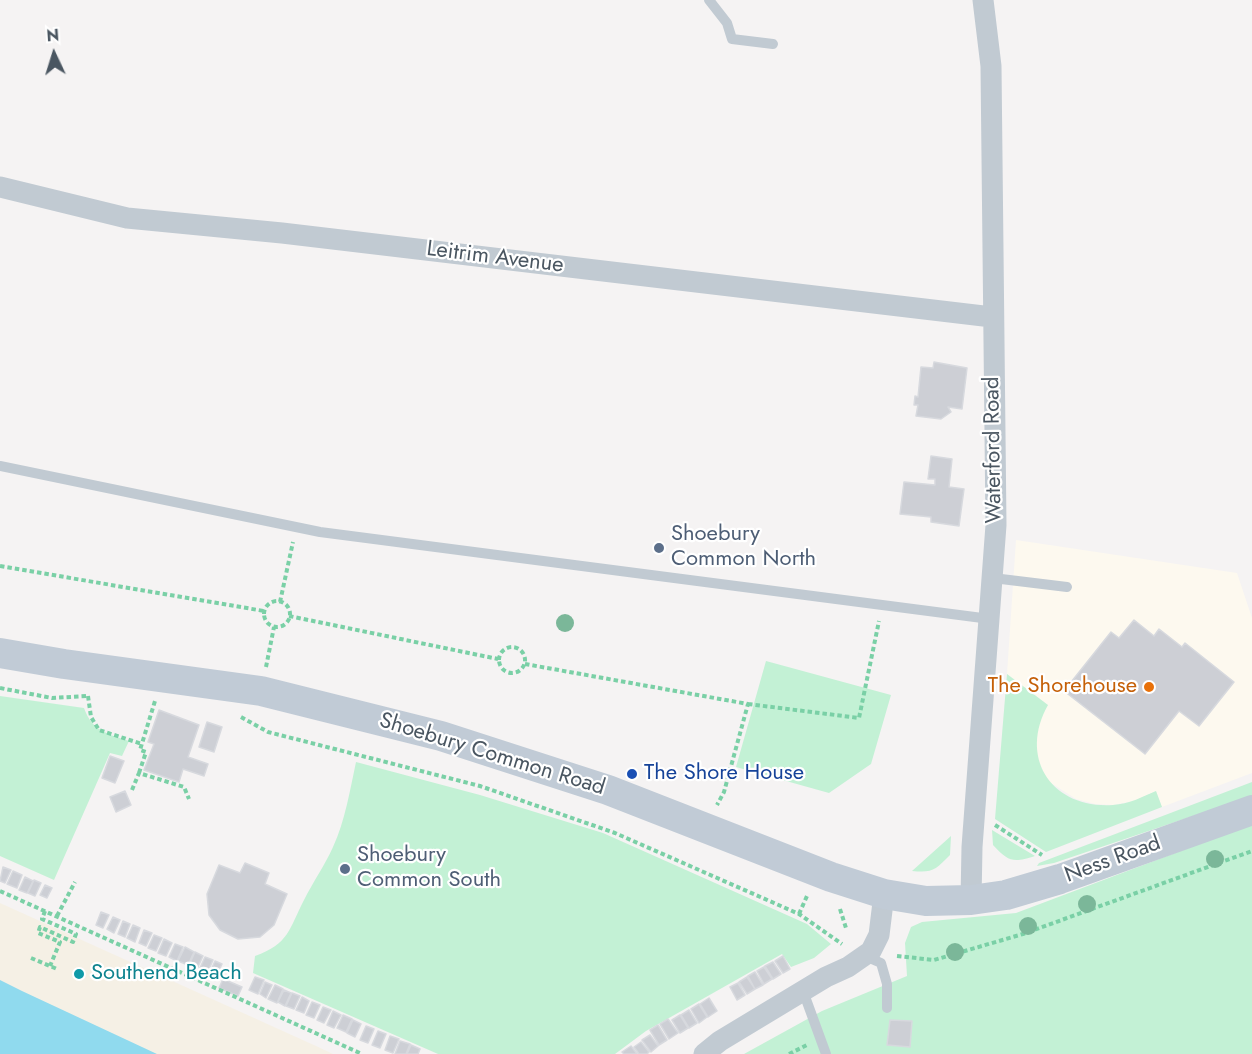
<!DOCTYPE html>
<html>
<head>
<meta charset="utf-8">
<style>
  body { margin:0 }
  #map { position:relative; width:1252px; height:1054px; overflow:hidden; background:#f5f3f3; font-family:Jost,sans-serif }
  canvas { display:block }
  .north { position:absolute; left:24px; top:24px; width:60px; height:60px; -webkit-text-stroke:4px #fff; paint-order:stroke; rotate:356deg; font-size:16px; font-weight:700; line-height:24px; text-align:center; color:#4a5661 }
  .north::after { content:''; display:block; margin:auto; width:21px; height:27px; background:#4a5661; clip-path:polygon(50% 0,100% 100%,50% 72%,0 100%) }
</style>
</head>
<body>
<div id="map">
<canvas width="1252" height="1054"></canvas>
<div class="north">N</div>
</div>
<script>
const c = document.querySelector('canvas').getContext('2d');
c.lineJoin = 'round';
function paint(path, color) {
  c.fillStyle = color;
  c.fill(path, 'evenodd');
}
function trace(path, color, width, dash) {
  c.strokeStyle = color;
  c.lineWidth = width;
  c.lineCap = dash ? 'butt' : 'round';
  c.setLineDash(dash || []);
  c.stroke(path);
}
function label(font, color, halo, rows, align = 'center') {
  c.font = font + ' Jost,sans-serif';
  c.lineWidth = 4.5;
  c.setLineDash([]);
  c.textBaseline = 'middle';
  c.strokeStyle = halo;
  c.fillStyle = color;
  for (const [text, x, y, turn = 0] of rows) {
    c.save();
    c.translate(x, y);
    c.rotate((+turn || 0) * Math.PI / 180);
    c.textAlign = isNaN(turn) ? turn : align;
    if (halo) c.strokeText(text, 0, 0);
    c.fillText(text, 0, 0);
    c.restore();
  }
}
const commercial = new Path2D(`
  M1016,540L1237,573L1252,618V773L1162,807L1156,791L1134,801L1113,805L1095,804L1076,799L1048,781L1036,757L1035,739L1039,721L1048,705L1007,674Z`);
const green = new Path2D(`
  M766,661L891,695L871,764L829,793L736,767Z
  M1007,674L1048,705C1018,758 1052,809 1113,805C1129,804 1142,797 1156,791L1162,807L1046,852L995,819Z
  M0,696L84,708C92,731 108,734 129,741L122,756L110,753L54,880L0,856Z
  M356,762L480,795L603,833L807,924L831,944L814,958L791,967L782,954L646,1031L615,1054H438L253,973L255,956C289,944 289,929 304,900C313,882 325,865 333,847C345,821 350,790 356,762Z
  M1252,782V796L1054,863L1037,866L1039,863Z
  M1252,824V1054H744L822,1011L907,976L905,943L911,927L922,922L1016,913Z
  M992,830L1035,856C1013,863 1009,862 993,845Z
  M951,836L950,855C935,870 933,873 912,871Z`);
const sand = new Path2D(`
  M0,903L316,1046L333,1054H0Z`);
const water = new Path2D(`
  M0,980L22,991L157,1054H0Z`);
const building = new Path2D(`
  M934,362L967,368L962,409L948,407L951,412L941,419L916,416L918,405H914L915,396L918,397L921,367L933,368Z
  M931,456L952,459L949,487L964,489L959,526L931,522V517L900,514L904,482L935,485V479H928Z
  M1134,620L1154,636L1159,629L1182,647L1185,643L1234,682L1199,726L1179,711L1145,754L1064,691L1111,632L1119,638Z
  M159,710L199,725L188,757L208,764L204,776L183,769L179,782L144,770L154,744L148,742Z
  M207,722L222,727L214,752L199,747Z
  M110,756L124,761L115,783L102,778Z
  M125,791L131,805L116,812L110,797Z
  M245,863L269,873L265,884L287,894L274,925L260,937L238,939L220,930L209,915L207,894L219,865L240,873Z
  M3,867L11,870L5,883L0,881Z
  M13,871L22,875L17,888L7,884Z
  M25,877L33,881L27,893L19,890Z
  M34,880L41,883L35,896L28,893Z
  M45,885L52,888L47,898L40,895Z
  M101,912L109,915L103,928L96,925Z
  M113,917L120,920L114,933L107,929Z
  M123,921L130,924L125,937L118,934Z
  M133,925L140,928L135,942L127,938Z
  M144,930L152,933L146,946L139,943Z
  M154,935L162,938L156,951L148,948Z
  M164,939L172,943L166,956L158,953Z
  M175,944L183,947L177,961L169,957Z
  M185,947L194,952L188,965L178,961Z
  M195,952L203,956L197,969L189,965Z
  M783,956L790,969L783,973L775,961Z
  M205,957L213,960L207,974L199,970Z
  M215,961L222,964L216,977L209,974Z
  M773,962L781,974L773,979L765,966Z
  M764,967L772,979L764,984L757,971Z
  M755,972L763,985L755,989L748,976Z
  M255,977L264,980L258,994L249,990Z
  M747,977L755,989L747,994L739,982Z
  M223,979L242,987L238,996L219,988Z
  M265,982L272,985L266,998L260,994Z
  M738,983L745,995L737,1000L730,987Z
  M275,985L283,989L277,1003L268,999Z
  M284,990L291,993L285,1006L278,1002Z
  M292,993L300,996L294,1009L286,1006Z
  M302,997L309,1001L304,1013L296,1010Z
  M709,998L717,1011L708,1017L700,1004Z
  M312,1002L320,1005L314,1018L306,1015Z
  M699,1004L707,1017L699,1023L691,1009Z
  M323,1007L331,1010L324,1023L317,1020Z
  M689,1010L697,1023L689,1028L681,1015Z
  M333,1011L341,1015L334,1028L327,1025Z
  M343,1015L352,1019L346,1032L337,1028Z
  M680,1015L688,1028L680,1033L672,1020Z
  M668,1019L678,1033L669,1039L660,1024Z
  M353,1020L361,1024L355,1037L347,1033Z
  M890,1020L912,1021L910,1047L887,1045Z
  M658,1025L667,1040L659,1045L650,1030Z
  M366,1026L374,1029L368,1043L360,1040Z
  M378,1031L386,1034L380,1048L372,1045Z
  M650,1035L658,1046L651,1052L642,1040Z
  M390,1036L399,1039L393,1053L385,1050Z
  M400,1041L410,1044L406,1054H395Z
  M641,1042L649,1052L647,1054H639L634,1047Z
  M411,1045L420,1049L418,1054H407Z
  M631,1046L637,1054H624L622,1052Z`);
const path = new Path2D(`
  M0,566L264,611
  M264 614a13 13 0 1 1 26 0a13 13 0 1 1-26 0Z
  M280,602L293,542
  M289,616L498,659
  M499 660a13 13 0 1 1 26 0a13 13 0 1 1-26 0Z
  M525,664L748,704L724,792L717,805
  M266,667L274,627
  M0,688L52,698L88,696
  M88,696L91,717L99,730L142,744
  M748,704L859,718L879,621
  M241,717L268,732L480,786L615,833L799,914L842,944
  M139,773L146,752L140,750L155,701
  M132,790L139,773L184,787L189,799
  M995,825L1042,855
  M0,891L362,1054
  M840,909L846,928
  M45,911L42,919L76,934L73,942L40,927L38,933L60,942L50,966
  M799,914L807,896
  M57,916L75,882
  M897,956L934,960L1023,934L1252,851
  M31,958L57,969
  M789,1054L807,1045`);
const service = new Path2D(`
  M709,0L727,23L732,39L773,44
  M0,466L320,532L990,619
  M993,578L1067,587
  M865,956L881,963L887,984V1008
  M803,991L826,1054`);
const minor = new Path2D(`
  M0,187L127,218L282,233L992,317
  M971,900L972,847L996,525L991,66L983,0
  M704,1054L720,1041L826,977L848,967L871,951L879,935L884,894`);
const secondary = new Path2D(`
  M0,653L64,664L261,691L441,736L608,790L831,877L884,894L926,901L971,900L1006,895L1060,879L1252,810`);
const trees = [
  [565,623],
  [1215,859],
  [1087,904],
  [1028,926],
  [955,952]
];
const markers = [
  [659,548,6,"#5c6f8a"],
  [1149,687,6,"#e8710a"],
  [632,774,6,"#1a4fb4"],
  [345,869,6,"#5c6f8a"],
  [79,974,6,"#0f9aa8"]
];
const streetNames = [
  ["Leitrim Avenue",495,258,7],
  ["Waterford Road",994,450,-91],
  ["Shoebury Common Road",492,755,17],
  ["Ness Road",1113,860,-20]
];
const serviceNames = [
  ["Shoebury",671,535],
  ["Common North",671,560],
  ["Shoebury",357,856],
  ["Common South",357,881]
];
const foodNames = [
  ["The Shorehouse",1137,687]
];
const transitNames = [
  ["The Shore House",644,774]
];
const cultureNames = [
  ["Southend Beach",91,974]
];
paint(commercial, '#fdf9ef');
paint(green, '#c3f1d5');
paint(sand, '#f5f0e5');
paint(water, '#90daee');
paint(building, '#cdcfd5');
trace(building, '#d7d9de', 1.5);
trace(path, '#7ad0a6', 4, [4.5, 3]);
trace(service, '#c1cad2', 10);
trace(minor, '#c1cad2', 21);
trace(secondary, '#c1cbd6', 30);
c.fillStyle = '#7bb799';
for (const [x, y] of trees) {
  c.beginPath();
  c.arc(x, y, 9, 0, 2 * Math.PI);
  c.fill();
}
for (const [x, y, r, color] of markers) {
  const dot = new Path2D();
  dot.arc(x, y, r, 0, 2 * Math.PI);
  c.fillStyle = color;
  c.fill(dot);
  trace(dot, '#fff', 2);
}
label('22px', '#4a5661', '#fff', streetNames);
label('22px', '#4e5e75', '#fff', serviceNames, 'left');
label('22px', '#c56008', '#fff', foodNames, 'right');
label('22px', '#164399', '#fff', transitNames, 'left');
label('22px', '#0d838f', '#fff', cultureNames, 'left');
</script>
</body>
</html>
